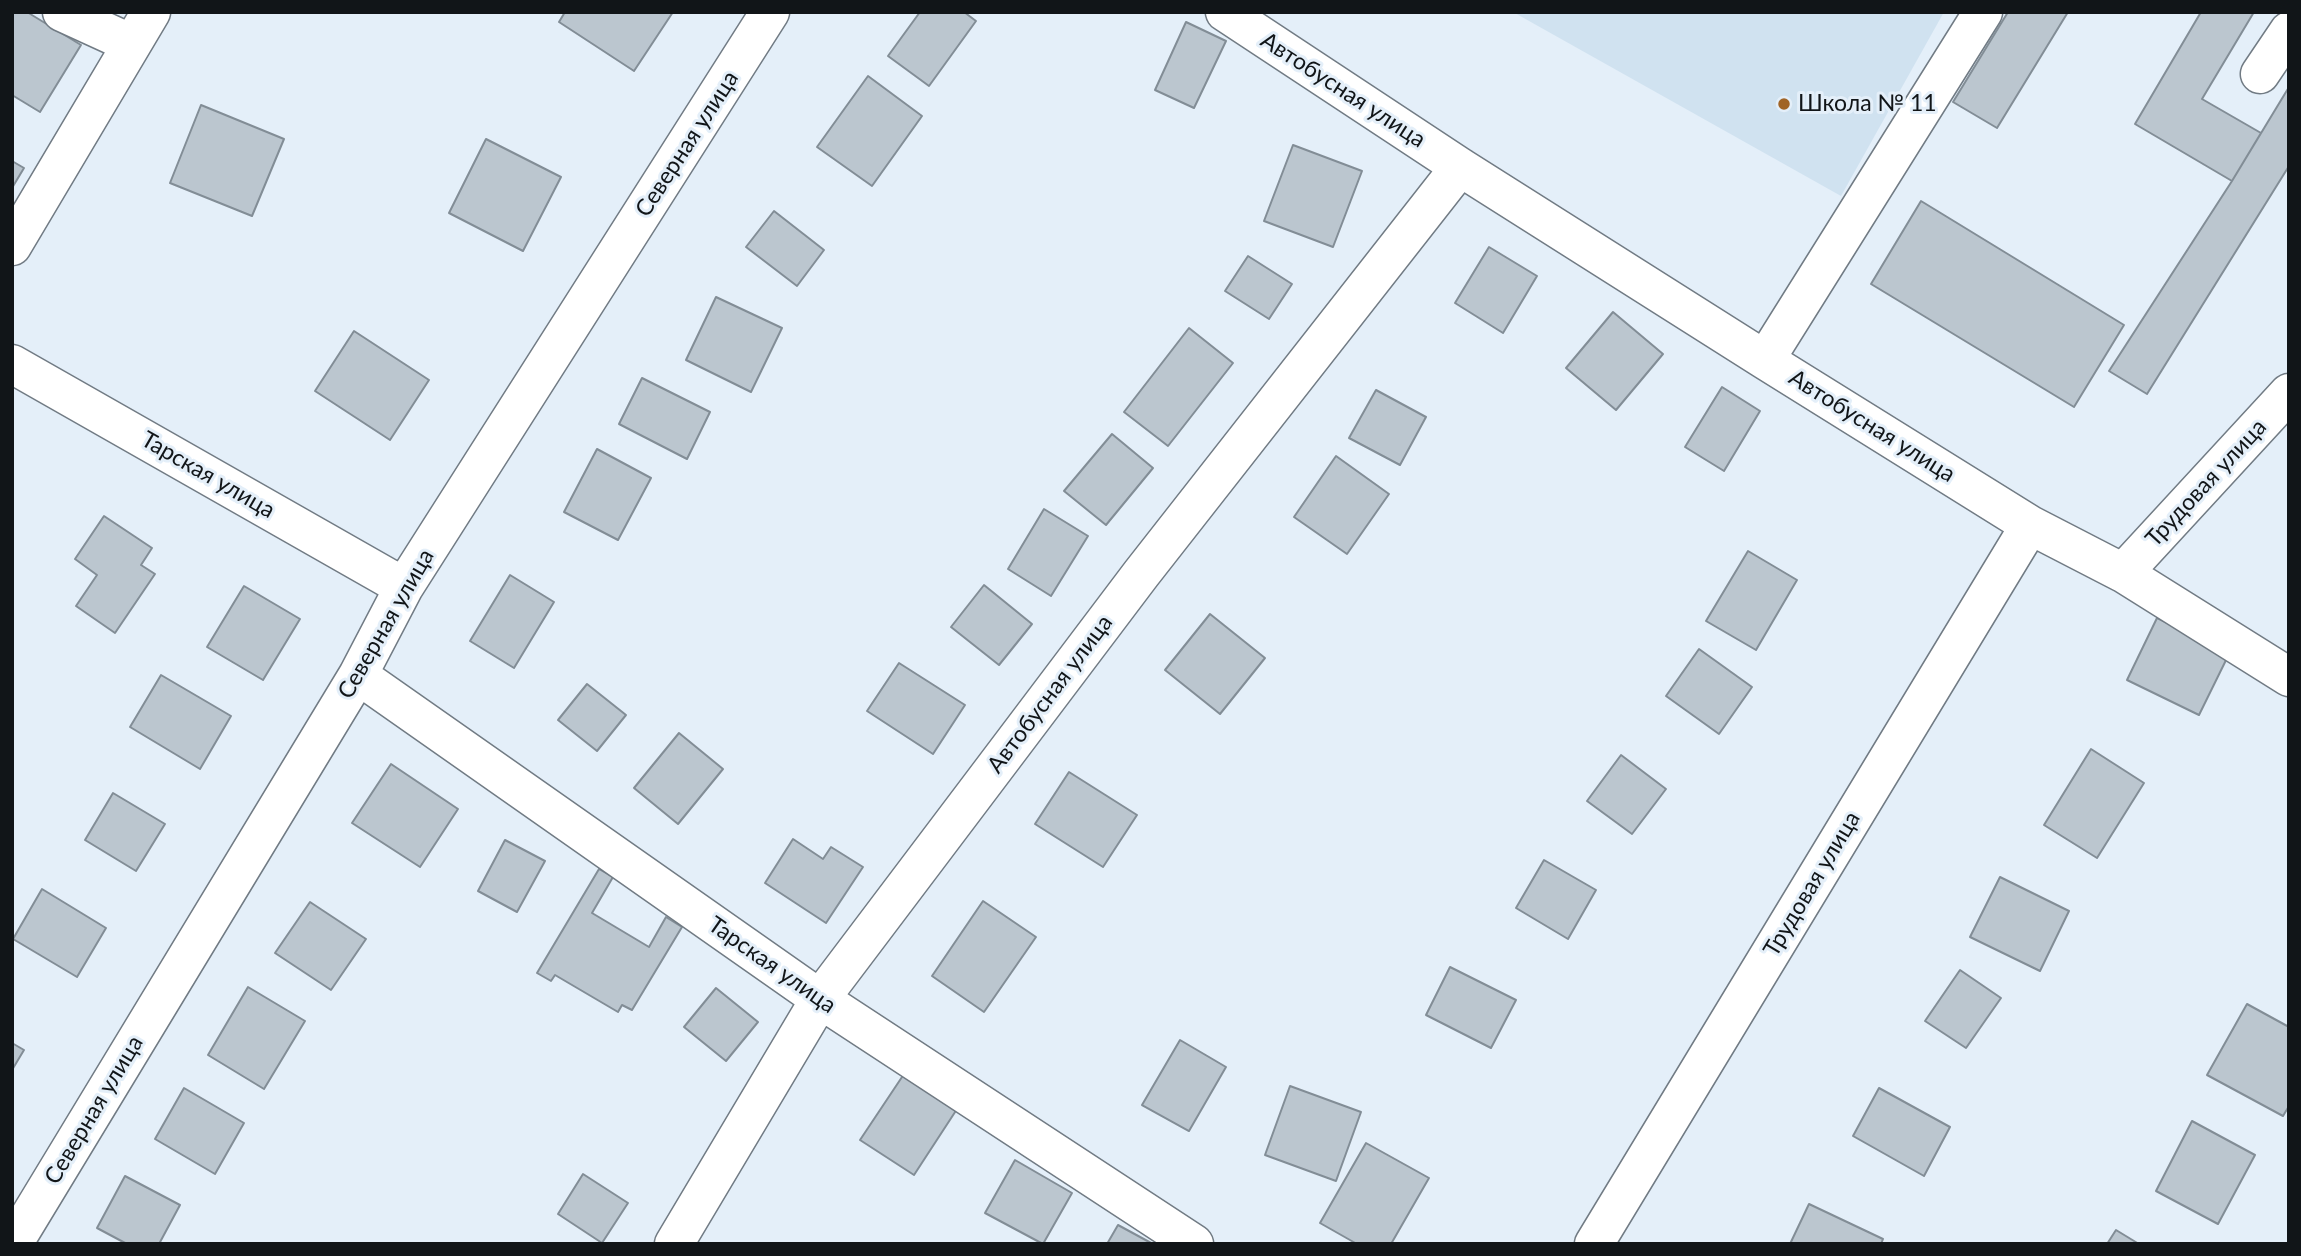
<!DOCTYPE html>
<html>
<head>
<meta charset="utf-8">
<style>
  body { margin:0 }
  #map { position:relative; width:2301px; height:1256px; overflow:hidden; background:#e4eff9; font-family:Lato,sans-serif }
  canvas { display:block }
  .frame { position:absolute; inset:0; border:14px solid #111518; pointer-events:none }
</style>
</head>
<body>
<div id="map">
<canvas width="2301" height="1256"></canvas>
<div class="frame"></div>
</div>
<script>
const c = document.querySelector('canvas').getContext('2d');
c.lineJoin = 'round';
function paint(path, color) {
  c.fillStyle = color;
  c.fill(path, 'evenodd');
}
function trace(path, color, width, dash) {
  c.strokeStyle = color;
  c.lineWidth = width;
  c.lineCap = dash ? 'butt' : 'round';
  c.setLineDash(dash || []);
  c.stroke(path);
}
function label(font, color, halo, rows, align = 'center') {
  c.font = font + ' Lato,sans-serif';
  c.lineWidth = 6;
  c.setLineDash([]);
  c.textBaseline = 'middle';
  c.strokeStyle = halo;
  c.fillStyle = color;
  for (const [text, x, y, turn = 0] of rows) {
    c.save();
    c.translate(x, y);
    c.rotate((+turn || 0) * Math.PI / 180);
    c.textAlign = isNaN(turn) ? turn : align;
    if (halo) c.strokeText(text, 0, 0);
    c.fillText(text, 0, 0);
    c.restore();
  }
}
const built = new Path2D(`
  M1513,12H1944L1841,196Z`);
const building = new Path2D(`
  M12,12H27L81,45L40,112L12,95Z
  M565,12H673L634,71L559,22Z
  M920,12H964L976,21L929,86L888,56Z
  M2008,12H2068L1997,128L1953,102Z
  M2201,12H2254L2202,99L2261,133L2232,181L2135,124Z
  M1186,22L1226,41L1194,108L1155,90Z
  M868,76L922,116L872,186L817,147Z
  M2289,87V166L2147,394L2109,371L2232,181Z
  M201,105L284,139L252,216L170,183Z
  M486,139L561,177L523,251L449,213Z
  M1293,145L1362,171L1333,247L1264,221Z
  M12,161L24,168L12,188Z
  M1921,201L2124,325L2074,407L1871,284Z
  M774,211L824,250L797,286L746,247Z
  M1489,247L1537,276L1503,333L1455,303Z
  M1248,256L1292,284L1269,319L1225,291Z
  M716,297L782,328L751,392L686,360Z
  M1613,312L1663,354L1616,410L1566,368Z
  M1189,328L1233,363L1168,446L1124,412Z
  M354,331L429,380L390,440L315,391Z
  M642,378L710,412L687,459L619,424Z
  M1722,387L1760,411L1724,471L1685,447Z
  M1376,390L1426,417L1400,465L1349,438Z
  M1112,434L1153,468L1106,525L1064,491Z
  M597,449L651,478L618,540L564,512Z
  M1336,456L1389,494L1347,554L1294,517Z
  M1044,509L1088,536L1051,596L1008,569Z
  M104,516L152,548L141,565L155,574L115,633L76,606L97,575L75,559Z
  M1748,551L1797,580L1756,650L1706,621Z
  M510,575L554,602L514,668L470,641Z
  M984,585L1032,624L999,665L951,627Z
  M244,586L300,619L263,680L207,647Z
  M1210,614L1265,658L1220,714L1165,670Z
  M2157,618L2230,652L2199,715L2127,680Z
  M1699,649L1752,687L1719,734L1666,696Z
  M899,663L965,705L933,754L867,711Z
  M161,675L231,716L200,769L130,727Z
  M587,684L626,715L597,751L558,720Z
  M679,733L723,769L678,824L634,788Z
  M2091,749L2144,783L2097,858L2044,825Z
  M1621,755L1666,789L1632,834L1587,801Z
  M391,764L458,809L420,867L352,823Z
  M1069,772L1137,815L1103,867L1035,824Z
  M113,793L165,824L136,871L85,840Z
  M793,839L823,859L831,847L863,867L826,923L765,883Z
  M505,840L545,861L517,912L478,891Z
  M1544,860L1596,890L1568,939L1516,908Z
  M599,869L613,877L592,913L649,947L666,917L682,927L632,1010L622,1005L618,1012L555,975L551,981L537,973Z
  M2000,877L2069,911L2040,971L1970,937Z
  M42,889L106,928L77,977L13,939Z
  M983,901L1036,937L984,1012L932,976Z
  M310,902L366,939L331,990L275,953Z
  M1450,967L1516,1000L1491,1048L1426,1015Z
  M1960,970L2001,998L1966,1048L1925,1021Z
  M248,987L305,1021L264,1089L208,1055Z
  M716,988L758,1022L726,1061L684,1027Z
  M2247,1004L2289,1027V1106L2283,1116L2207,1075Z
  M1180,1040L1226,1067L1189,1131L1142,1105Z
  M12,1043L24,1050L12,1070Z
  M906,1071L959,1106L914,1175L860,1140Z
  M1290,1086L1361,1112L1336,1181L1265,1155Z
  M184,1088L244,1123L215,1174L155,1139Z
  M1879,1088L1950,1127L1924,1176L1853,1136Z
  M2192,1121L2255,1155L2218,1224L2156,1191Z
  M1366,1143L1429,1178L1391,1244H1357L1320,1223Z
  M1015,1160L1072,1193L1043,1244L985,1213Z
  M583,1174L628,1203L602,1243L558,1214Z
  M125,1176L180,1205L159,1244H127L97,1228Z
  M1809,1204L1883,1239L1881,1244H1790Z
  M1118,1225L1153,1244H1107Z
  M2116,1230L2139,1244H2107Z`);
const minor = new Path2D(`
  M62,12L132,44
  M1225,12L1460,167L1765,360L2030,525L2123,573L2289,677
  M2260,74L2289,31
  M12,246L151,12
  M1765,360L1983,12
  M12,364L404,587
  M2123,573L2289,393
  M358,675L820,999L1194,1244
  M13,1244L358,675L404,587L770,12
  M674,1244L820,999L1141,574L1460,167
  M1594,1244L2030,525`);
const markers = [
  [1784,104,7,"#a06426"]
];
const streetNames = [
  ["Автобусная улица",1343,90,33],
  ["Северная улица",687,144,-57],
  ["Автобусная улица",1872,426,32],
  ["Тарская улица",208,475,30],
  ["Трудовая улица",2206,483,-47],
  ["Северная улица",386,624,-60],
  ["Автобусная улица",1050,694,-53],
  ["Трудовая улица",1812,884,-59],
  ["Тарская улица",772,965,35],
  ["Северная улица",94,1110,-59]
];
const poiNames = [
  ["Школа № 11",1798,104]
];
paint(built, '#d0e2f0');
paint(building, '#bbc6cf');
trace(building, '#828d96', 2);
trace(minor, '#717b84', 41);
trace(minor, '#fff', 38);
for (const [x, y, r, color] of markers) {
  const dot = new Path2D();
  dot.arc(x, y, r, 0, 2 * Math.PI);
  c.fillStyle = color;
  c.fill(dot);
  trace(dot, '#e4eff9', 2.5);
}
label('23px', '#111518', '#e4eff9', streetNames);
label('23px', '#111518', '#e4eff9', poiNames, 'left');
</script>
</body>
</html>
